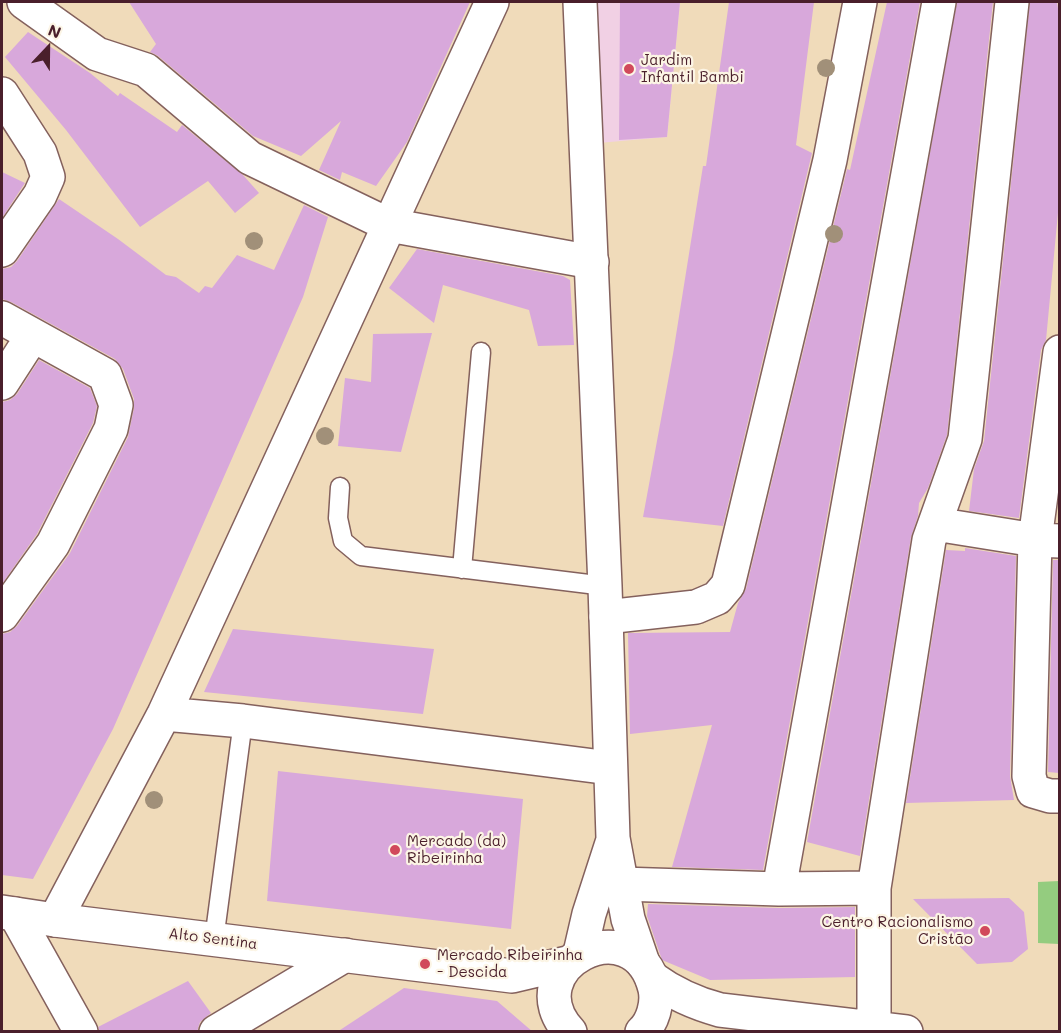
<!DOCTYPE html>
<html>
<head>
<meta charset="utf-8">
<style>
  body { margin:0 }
  #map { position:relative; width:1061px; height:1033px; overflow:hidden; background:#f0dbba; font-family:Mali,sans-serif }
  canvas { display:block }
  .frame { position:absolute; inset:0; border:3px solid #4a1f2b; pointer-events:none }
  .north { position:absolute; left:18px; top:18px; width:60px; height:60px; -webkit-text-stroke:4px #fcf5e5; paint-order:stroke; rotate:22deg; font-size:16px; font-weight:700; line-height:24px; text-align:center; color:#4a1f2b }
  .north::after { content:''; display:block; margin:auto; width:21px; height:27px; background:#4a1f2b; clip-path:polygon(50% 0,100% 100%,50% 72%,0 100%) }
</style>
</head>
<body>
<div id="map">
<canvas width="1061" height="1033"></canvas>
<div class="frame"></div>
<div class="north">N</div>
</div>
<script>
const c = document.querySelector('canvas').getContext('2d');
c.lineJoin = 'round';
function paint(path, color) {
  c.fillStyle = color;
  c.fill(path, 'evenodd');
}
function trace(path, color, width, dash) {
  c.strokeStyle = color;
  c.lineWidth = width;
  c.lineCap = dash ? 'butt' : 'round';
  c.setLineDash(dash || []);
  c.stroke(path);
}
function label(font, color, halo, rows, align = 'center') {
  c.font = font + ' Mali,sans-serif';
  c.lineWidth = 4.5;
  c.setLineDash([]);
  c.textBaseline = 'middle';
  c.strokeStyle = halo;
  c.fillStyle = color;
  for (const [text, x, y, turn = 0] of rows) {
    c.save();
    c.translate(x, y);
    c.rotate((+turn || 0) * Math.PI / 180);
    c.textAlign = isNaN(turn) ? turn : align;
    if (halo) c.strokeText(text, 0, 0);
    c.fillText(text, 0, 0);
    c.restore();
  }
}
const built = new Path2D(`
  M580,2H680L667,137L587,144Z`);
const green = new Path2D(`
  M1059,881V944L1038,943V882Z`);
const building = new Path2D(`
  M129,2H470L407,142L376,186L342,172L340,180L319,170L341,121L301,156L253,136L158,56L150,52L156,44Z
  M620,2H680L667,137L619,140Z
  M729,2H814L796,145L812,153L723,526L643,517L673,354L703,166H706Z
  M887,2H920L763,870L672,867L712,725L630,734L628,633L730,632L738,603L746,589L847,169L850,170Z
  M957,2H993L947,435L928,488L919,503L918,516L911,537L860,856L807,842Z
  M1030,2H1057L1059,15V202L1046,340L1041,350L1019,518L969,511L974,469L984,441Z
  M28,32L90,73L118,96L120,93L177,132L182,125L243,175L259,193L235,213L208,181L140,227L66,130L5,57Z
  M2,172L25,183L2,218Z
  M59,199L118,239L166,275L176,277L199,293L205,286L212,288L237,255L274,270L304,205L328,217L303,297L113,729L33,879L2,875V634L10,632L17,626L70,553L128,437L134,408V399L123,369L115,359L11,302L2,299V269L11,267L17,261Z
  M417,249L563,276L570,280L574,345L538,346L529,310L443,285L434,323L389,288Z
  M432,333L401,452L338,446L345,378L371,382L373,334Z
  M39,360L90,388L97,406L93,423L37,534L2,584V402L10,400L17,394Z
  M965,548L1016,556L1010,776L1014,800L906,803L946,550L965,551Z
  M1053,560H1059V773L1048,772Z
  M233,629L434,649L423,714L204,692Z
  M278,771L523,799L511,929L267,901Z
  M1009,898L1024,912L1028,949L1012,962L977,964L913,899Z
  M648,904L779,908L855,907V977L710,980L662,960L647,916Z
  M188,981L211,1013L200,1022L197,1032H100L98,1027Z
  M404,988L497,1001L533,1032H337Z`);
const service = new Path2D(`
  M340,487L338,518L343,541L361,556L605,586
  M462,569L481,352
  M214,940L243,721`);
const minor = new Path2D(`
  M24,2L97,54L146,70L250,158L389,225L592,262
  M2,94L40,153L48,177L40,195L2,250
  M2,318L105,375L116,405L111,429L53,544L2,615
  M1060,352L1035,540L1060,541
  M2,383L33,335
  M935,524L1035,540L1029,776L1033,791L1050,796H1060
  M606,617L696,607L717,598L728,585L830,160L860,2
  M164,714L243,721L610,768
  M621,884L779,889
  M874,888L779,889L939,2
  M15,914L81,1032
  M55,920L164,714L492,2
  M652,978C674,994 694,1003 720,1010L906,1032
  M874,1029V888L929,540L965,439L1012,2
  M216,1032L345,955`);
const tertiary = new Path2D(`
  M580,2L605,586L613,838L628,919L643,963
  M580,953L589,914L612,843`);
const secondary = new Path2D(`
  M2,912L55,920L512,976L567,963
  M570,1032C511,968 634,902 655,989C658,1003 653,1022 642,1032`);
const trees = [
  [826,68],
  [834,234],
  [254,241],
  [325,436],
  [154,800]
];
const markers = [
  [629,69,6,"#d1495b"],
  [395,850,6,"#d1495b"],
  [985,931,6,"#d1495b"],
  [425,964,6,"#d1495b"]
];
const poiNames = [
  ["Jardim",641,60],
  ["Infantil Bambi",641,77],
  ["Mercado (da)",407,841],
  ["Ribeirinha",407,858],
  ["Centro Racionalismo",973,922,"right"],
  ["Cristão",973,939,"right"],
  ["Mercado Ribeirinha",437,955],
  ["- Descida",437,972]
];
const streetNames = [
  ["Alto Sentina",213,939,7]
];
paint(built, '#f1d0e4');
paint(green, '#94cc7f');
paint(building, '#d8a8db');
trace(service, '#84615d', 21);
trace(minor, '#84615d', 36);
trace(tertiary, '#84615d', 36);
trace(secondary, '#84615d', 36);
trace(service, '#fff', 18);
trace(minor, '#fff', 33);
trace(tertiary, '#fff', 33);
trace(secondary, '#fff', 33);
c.fillStyle = '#a19079';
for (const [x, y] of trees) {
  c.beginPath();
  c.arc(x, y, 9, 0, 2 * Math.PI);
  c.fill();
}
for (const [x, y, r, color] of markers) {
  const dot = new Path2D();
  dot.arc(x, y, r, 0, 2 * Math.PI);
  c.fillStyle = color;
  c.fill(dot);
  trace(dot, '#fcf5e5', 2);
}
label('15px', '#4a1f2b', '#fcf5e5', poiNames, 'left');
label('15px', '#4a1f2b', '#fcf5e5', streetNames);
</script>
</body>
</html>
